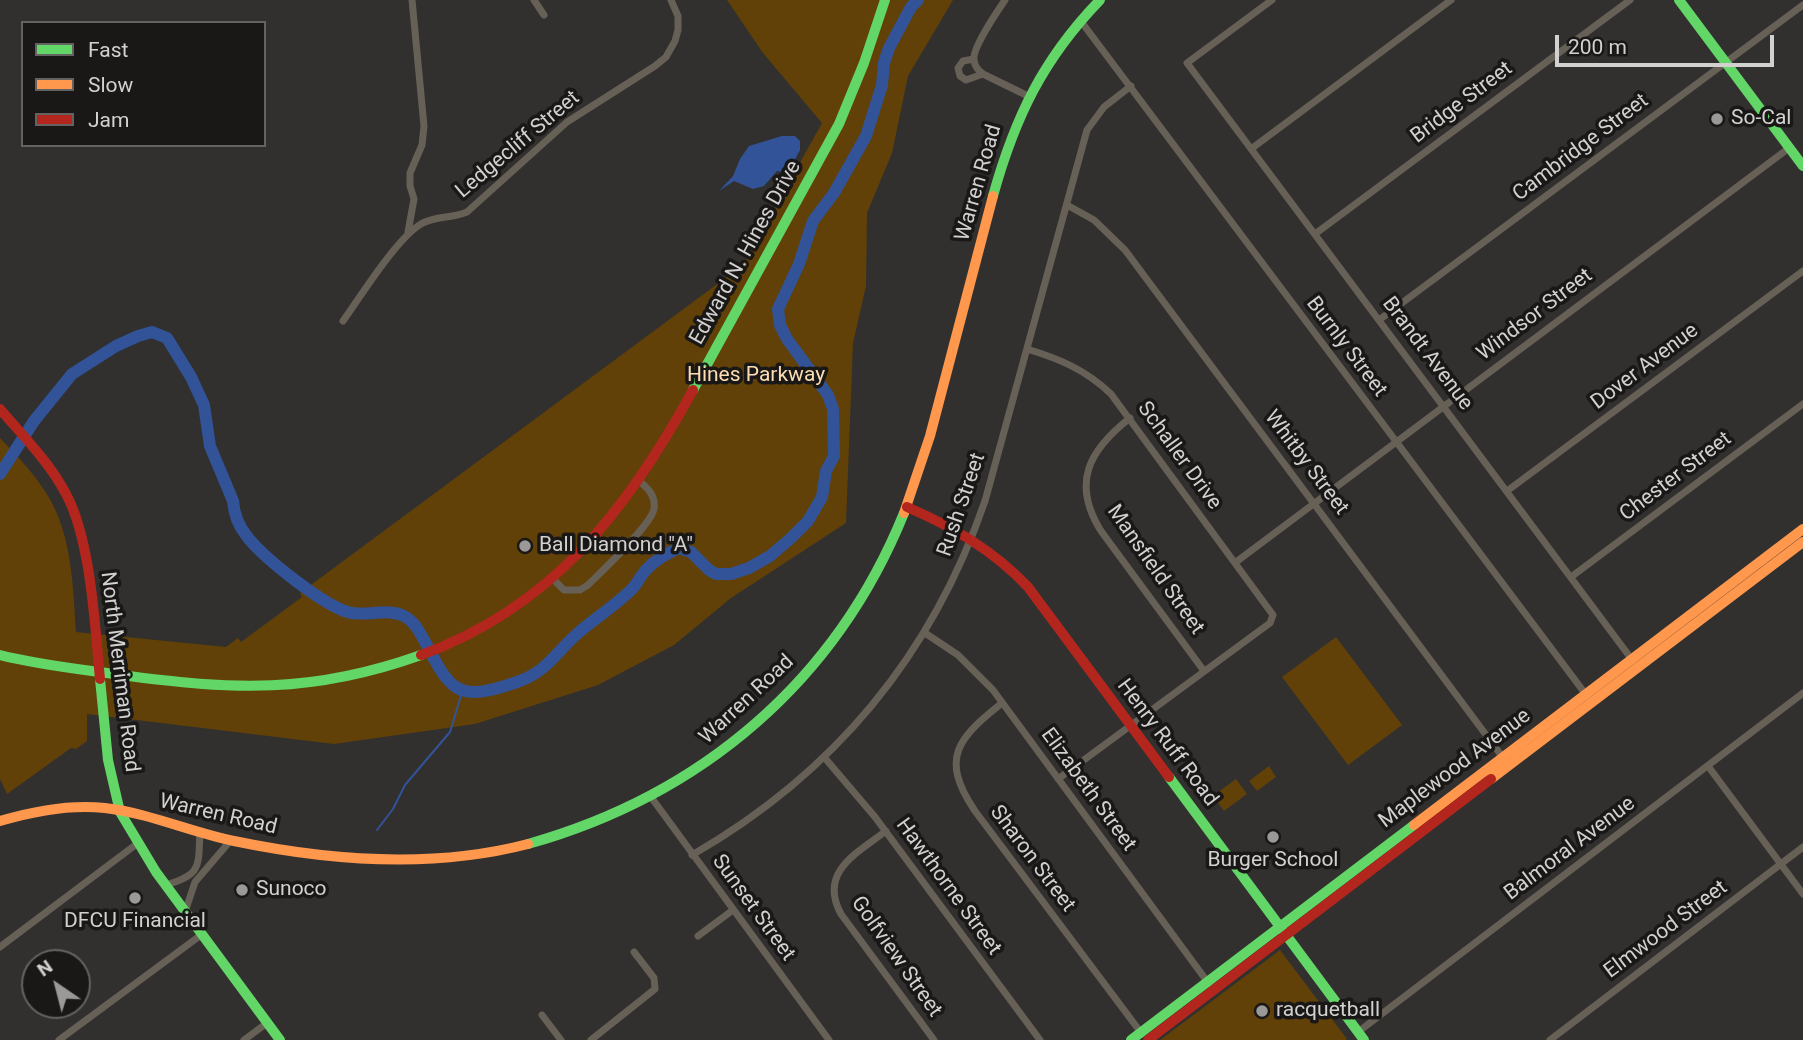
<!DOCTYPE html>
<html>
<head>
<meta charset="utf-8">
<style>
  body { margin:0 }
  #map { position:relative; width:1803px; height:1040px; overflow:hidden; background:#31302f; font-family:Roboto,sans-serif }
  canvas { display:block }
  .legend { position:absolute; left:21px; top:21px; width:245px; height:126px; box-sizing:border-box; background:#191817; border:2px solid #636261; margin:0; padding:9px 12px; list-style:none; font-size:21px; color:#d2d1d0 }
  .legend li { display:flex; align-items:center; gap:14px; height:35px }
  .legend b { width:35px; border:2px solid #636261 }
  .north { position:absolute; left:21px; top:949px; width:70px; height:70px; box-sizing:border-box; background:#191817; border:2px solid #636261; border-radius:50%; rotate:325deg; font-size:19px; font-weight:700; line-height:28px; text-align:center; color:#d2d1d0 }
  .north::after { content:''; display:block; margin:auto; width:24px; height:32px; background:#9a9998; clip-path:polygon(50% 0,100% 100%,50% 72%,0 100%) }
  .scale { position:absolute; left:1555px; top:35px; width:219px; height:32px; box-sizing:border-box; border:4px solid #d2d1d0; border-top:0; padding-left:9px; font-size:21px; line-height:24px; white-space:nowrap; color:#d2d1d0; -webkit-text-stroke:5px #191817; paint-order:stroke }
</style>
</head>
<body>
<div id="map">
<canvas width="1803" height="1040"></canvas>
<ul class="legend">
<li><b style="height:9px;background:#63d668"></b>Fast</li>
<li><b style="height:9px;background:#ff974d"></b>Slow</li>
<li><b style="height:9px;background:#b3261e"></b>Jam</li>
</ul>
<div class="north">N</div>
<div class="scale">200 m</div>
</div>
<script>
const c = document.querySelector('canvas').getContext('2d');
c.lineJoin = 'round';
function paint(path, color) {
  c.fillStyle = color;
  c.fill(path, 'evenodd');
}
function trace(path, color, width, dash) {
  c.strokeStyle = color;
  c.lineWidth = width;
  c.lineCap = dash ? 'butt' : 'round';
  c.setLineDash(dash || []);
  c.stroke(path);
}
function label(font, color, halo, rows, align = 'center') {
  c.font = font + ' Roboto,sans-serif';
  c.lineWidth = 7;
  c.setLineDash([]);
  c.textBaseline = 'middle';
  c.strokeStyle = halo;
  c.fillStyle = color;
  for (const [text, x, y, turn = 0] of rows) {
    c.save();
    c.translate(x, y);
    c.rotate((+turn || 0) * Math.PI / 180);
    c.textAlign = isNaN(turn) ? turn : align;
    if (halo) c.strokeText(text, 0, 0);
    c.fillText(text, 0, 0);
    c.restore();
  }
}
const green = new Path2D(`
  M727,0H953L908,76L892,153L867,213L866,286L853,343L846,523L731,598L674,645L598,685L475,724L334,744L87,714V741L76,749L71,748L7,794L0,779V438C17,456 35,474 48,496C72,535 73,587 76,632L226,647L238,638L241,642L302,597L300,593L743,265L822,123L763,53Z
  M1336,637L1402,725L1348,765L1282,677Z
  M1269,766L1276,777L1257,791L1249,781Z
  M1236,779L1247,794L1224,811L1213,796Z
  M1280,950L1347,1039L1345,1040H1160Z`);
const water = new Path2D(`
  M782,136H795L800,141V150L793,163L794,168L791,173L777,171L764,186L753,189L734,181L719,191L733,176L740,159L749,146Z`);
const stream = new Path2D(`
  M377,830L393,809L405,785L450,732L462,692`);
const river = new Path2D(`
  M0,474L34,421L72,374L116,346L138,336L152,332L167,338L191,377L204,405L210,446L233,501C234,513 238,525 246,535C261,556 327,609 352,613C368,616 389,608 404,616C414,621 419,631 424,640C451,692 457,703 517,682C547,672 556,652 578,633C595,618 615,606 632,589C638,583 641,574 648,568C656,559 668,553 679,548L691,552L709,570L716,574H731L749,568L770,556L791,538L808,521L822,497L826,471L834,456L833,409L828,395L787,339L780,325L778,309L799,264L813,221L834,193L866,136L882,85L884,63L889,48L911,7L918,0`);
const street = new Path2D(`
  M534,0L544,15
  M1005,0C997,12 972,48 974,60C975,67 978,70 983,74L1028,96
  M1272,0L1187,63L1633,661
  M1080,20L1587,696
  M974,59L963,61L958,68L960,76L966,80L983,74
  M1251,149L1451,0
  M1067,205L1094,220L1125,250L1504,759
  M408,232L414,199L410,186V173L422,145L424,126L412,0
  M1315,234L1630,0
  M1379,320L1803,5
  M343,321C361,296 397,238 421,224C436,215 451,219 467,212L567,122L655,66L666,57L675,41L678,30V16L671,0
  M1027,349C1060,359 1086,370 1111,394L1273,615L1270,623L1058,779
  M1130,418C1089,450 1071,483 1101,531L1204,671
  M1507,491L1803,271
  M1236,562L1789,148
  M1571,577L1803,404
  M552,578L564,590H580L588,585C602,571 651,525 654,509C656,496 648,488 639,481
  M925,633L958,655L993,690L1209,984
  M1002,703C958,738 939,758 975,811L1142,1034
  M824,757L875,817L1040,1040
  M1708,766L1803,894
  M651,797L829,1040
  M886,831C857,853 818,872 841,914L934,1040
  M692,855C833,774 932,655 985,501L1087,130L1104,107L1131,86
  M165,885C203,875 198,865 200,832
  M185,912L195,882L231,840
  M698,936L733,910
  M0,947L138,843
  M542,1015L561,1040
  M1358,1032L1803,693
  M59,1040L201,935
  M244,1040L267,1023
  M591,1040L655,989L654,978L634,952
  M1550,1040L1803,847`);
const fast = new Path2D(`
  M1679,0L1803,166
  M993,196C1015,117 1043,59 1100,0
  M693,390L839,124L864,63L885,0
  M0,655C40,665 80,669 121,675C233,690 312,694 421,655
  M100,679L108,760L120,812L156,872L280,1040
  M1169,777L1364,1040
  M528,844C702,795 836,681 904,513
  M1131,1040L1414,825`);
const slow = new Path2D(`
  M904,513L930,436L993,196
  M1491,779L1803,542
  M0,821C34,811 70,804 105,808C149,813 190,832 234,841C330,861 432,869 528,844
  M1414,825L1803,529`);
const jam = new Path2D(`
  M0,409C23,436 50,463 66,494C91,540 95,627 100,679
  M907,507C953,527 993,550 1028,587L1169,777
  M421,655C553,607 628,509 693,390
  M1148,1040L1491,779`);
const markers = [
  [1717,119,7,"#9a9998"],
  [525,546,7,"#9a9998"],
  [1273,837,7,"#9a9998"],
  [242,890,7,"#9a9998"],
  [135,898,7,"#9a9998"],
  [1262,1011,7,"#9a9998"]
];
const streetNames = [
  ["Bridge Street",1462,103,-37],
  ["Ledgecliff Street",518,145,-40],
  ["Cambridge Street",1581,148,-37],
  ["Warren Road",979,183,-74],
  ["Edward N. Hines Drive",746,253,-61],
  ["Windsor Street",1535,315,-37],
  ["Burnly Street",1346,347,53],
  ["Brandt Avenue",1427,354,53],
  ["Dover Avenue",1645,367,-37],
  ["Schaller Drive",1179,456,54],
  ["Whitby Street",1306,463,53],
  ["Chester Street",1676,477,-37],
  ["Rush Street",962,505,-71],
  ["Mansfield Street",1155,570,55],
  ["North Merriman Road",119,672,83],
  ["Warren Road",747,700,-43],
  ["Henry Ruff Road",1167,743,53],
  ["Maplewood Avenue",1455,769,-37],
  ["Elizabeth Street",1088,790,54],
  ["Warren Road",218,815,13],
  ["Balmoral Avenue",1570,849,-37],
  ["Sharon Street",1032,859,53],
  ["Hawthorne Street",948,887,54],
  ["Sunset Street",753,908,54],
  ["Elmwood Street",1666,930,-37],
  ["Golfview Street",896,957,55]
];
const poiNames = [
  ["So-Cal",1731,119],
  ["Ball Diamond \"A\"",539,546],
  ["Burger School",1273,861,"center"],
  ["Sunoco",256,890],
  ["DFCU Financial",135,922,"center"],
  ["racquetball",1276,1011]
];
const parkNames = [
  ["Hines Parkway",756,376]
];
paint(green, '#614107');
paint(water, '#325398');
trace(stream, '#325398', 2);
trace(river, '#325398', 12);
trace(street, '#676056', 7);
trace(fast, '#63d668', 10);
trace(slow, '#ff974d', 10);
trace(jam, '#b3261e', 10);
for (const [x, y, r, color] of markers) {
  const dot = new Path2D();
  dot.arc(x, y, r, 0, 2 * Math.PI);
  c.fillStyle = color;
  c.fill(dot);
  trace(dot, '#191817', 2.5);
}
label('21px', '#d2d1d0', '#191817', streetNames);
label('21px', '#d2d1d0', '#191817', poiNames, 'left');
label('21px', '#fbdcb3', '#191817', parkNames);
</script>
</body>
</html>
